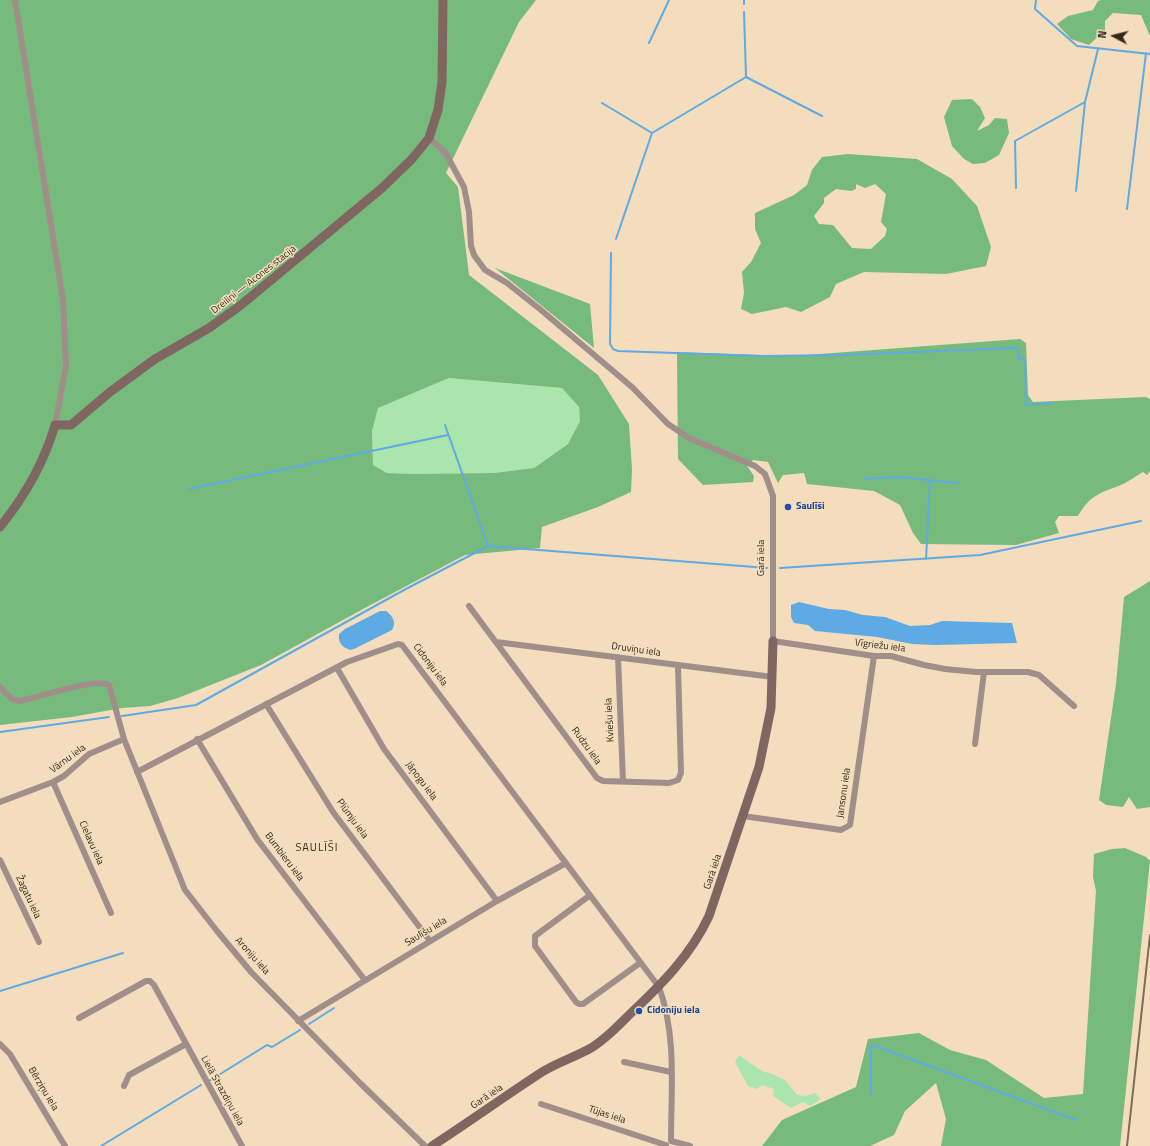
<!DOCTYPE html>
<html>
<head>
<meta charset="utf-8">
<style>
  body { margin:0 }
  #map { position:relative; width:1150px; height:1146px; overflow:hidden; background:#f4ddbc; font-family:"Titillium Web",sans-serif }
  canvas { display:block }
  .north { position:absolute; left:1094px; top:16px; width:40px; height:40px; -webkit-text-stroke:3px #f4ddbc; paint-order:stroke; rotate:277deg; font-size:11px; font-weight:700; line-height:16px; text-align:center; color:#32291d }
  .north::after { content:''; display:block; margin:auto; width:14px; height:18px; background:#32291d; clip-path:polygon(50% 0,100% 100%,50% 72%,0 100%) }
</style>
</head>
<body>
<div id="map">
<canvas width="1150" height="1146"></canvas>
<div class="north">N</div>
</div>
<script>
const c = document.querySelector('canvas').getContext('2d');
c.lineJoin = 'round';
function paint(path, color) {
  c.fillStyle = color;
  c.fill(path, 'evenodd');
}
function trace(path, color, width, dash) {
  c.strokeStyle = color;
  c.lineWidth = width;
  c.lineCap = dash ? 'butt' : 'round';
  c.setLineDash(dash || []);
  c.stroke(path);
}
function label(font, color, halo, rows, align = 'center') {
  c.font = font + ' "Titillium Web",sans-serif';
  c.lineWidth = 3;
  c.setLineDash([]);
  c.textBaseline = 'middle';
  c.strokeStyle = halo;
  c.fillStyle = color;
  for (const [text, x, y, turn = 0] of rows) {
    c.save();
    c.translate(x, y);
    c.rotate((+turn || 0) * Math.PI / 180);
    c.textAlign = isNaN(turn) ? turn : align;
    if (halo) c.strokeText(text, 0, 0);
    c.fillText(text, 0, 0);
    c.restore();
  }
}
const green = new Path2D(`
  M449,378L562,388L579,407L580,421L568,444L534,468L494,473L412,474L387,473L373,465L372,431L378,408Z
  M739,1055L762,1071L772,1074L785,1080L797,1095L806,1096L815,1093L821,1099L810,1106L803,1102L791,1108L773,1096L774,1089L762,1085L757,1089L748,1086L735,1062Z`);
const forest = new Path2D(`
  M0,0H536L519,22L446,173L458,187L469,275L598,375L629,424L632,469L631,492L598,507L542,527L540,548L465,555L363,609L261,665L178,698L150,706L122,708L72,717L0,725ZM449,378L562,388L579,407L580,421L568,444L534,468L494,473L412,474L387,473L373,465L372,431L378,408Z
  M1101,0H1150V36L1141,15L1113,13L1105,21V30L1089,45L1071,39L1057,24L1068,16L1093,10L1098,1Z
  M972,99L980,107L985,118L977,131L989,125L995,118L1007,119L1009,133L999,155L985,163L973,164L964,159L952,146L944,117L952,100Z
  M848,154L917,159L952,179L977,206L991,247L986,266L946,274L864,272L836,284L830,297L801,312L786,307L752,314L741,309L744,293L742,272L751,262L761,243L755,229V213L794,195L807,185L812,170L822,157ZM856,184L865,188L875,184L886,194L881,222L887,229L885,236L871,249L852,248L833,225L819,224L814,216L824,203V198L836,189L851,191L856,189Z
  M495,268L590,304L594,348Z
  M1020,339L1026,343L1028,395L1033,402L1146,397L1150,399V471L1147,475L1143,472C1136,476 1128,482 1121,485C1100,493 1090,495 1078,516H1059L1055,522L1059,533L1016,545L921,544L913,533L900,505L874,491L807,484L804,473L783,475L778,483L768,462L753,460L747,466L754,476L753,482L703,485L678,459L677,352L793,356Z
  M1150,581V807L1137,809L1129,797L1123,807L1106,805L1099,800L1116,684L1124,597Z
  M1125,848L1146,857L1150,861L1120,1146H941L946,1119L936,1083L905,1111L894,1135L870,1146H762L782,1120L856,1087L868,1039L919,1033L950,1050L986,1060L1044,1098L1083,1094L1096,891L1093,877L1094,854L1112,849Z`);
const water = new Path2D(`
  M799,602L829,609L845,610L863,615L885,617L910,626L930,625L942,621L1012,623L1017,643L936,645L912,644L877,637L815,631L808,625L794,623L791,617V605Z
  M380,611H386C392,615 397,622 392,630L354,649L350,650C342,647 338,643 339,634L345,629Z`);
const stream = new Path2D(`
  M744,0V4
  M1036,0L1035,9L1077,46L1150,54
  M744,12L746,77L822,116
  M649,43L669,0
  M602,103L652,133
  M1016,188L1015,141L1085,102
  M1076,191L1085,102L1098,49
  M1127,209L1146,53
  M616,239L652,133L746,77
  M611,253L610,344L613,349L618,351L760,356L844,355L1013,348L1019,349V359H1025L1026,405L1051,403
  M445,425L488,546
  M864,479L898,477L958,483
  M189,489L448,435
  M926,559L930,480
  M780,568L980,555L1141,521
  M122,716L196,705L404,590L488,546L767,568
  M0,732L109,717
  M0,991L123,953
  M309,1024L334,1008
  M209,1081L267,1045L272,1047L300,1030
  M871,1096V1046H875L1076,1120
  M101,1146L201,1085`);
const street = new Path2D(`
  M15,0L63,300L66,366L55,425
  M429,138L445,152L464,187L469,212L471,246L474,255L485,270L507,283L541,310L632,387L668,424L689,438L755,466L765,474L773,496V641L874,656H891L924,665L945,669L976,672H1028L1039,675L1074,706
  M469,606L597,778L603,781L669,783L678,780L681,773L678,666
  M496,642L773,677
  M618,657L623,781
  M337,668L384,749L497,901
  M0,687L12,699L19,701C38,698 95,677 109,685L124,739L185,890L217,931L251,972L361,1084L425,1146
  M266,704L333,812L430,941
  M197,739L257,839L364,979
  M975,744L984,672
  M137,772L347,662L398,644L402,645L659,987C677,1036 671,1090 671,1141L690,1146
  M53,782L111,913
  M0,802L53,782L64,776L89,754L124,739
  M743,816L841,830L850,825L874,656
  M0,860L39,942
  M589,896L535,936V946L576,1002L579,1004H583L640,963
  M79,1018L146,981H150L154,985L242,1146
  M298,1021L497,901L566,863
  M0,1044L10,1054L65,1146
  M624,1062L671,1072
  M124,1086L129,1075L186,1044
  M541,1104L666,1145`);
const secondary = new Path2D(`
  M0,527C25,496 44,463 55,425H71L110,392L155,359L209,328L241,305L382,188L412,159L429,138L438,110L442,82L443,0
  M432,1146C469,1122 505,1096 542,1072C558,1062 575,1057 591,1048C606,1039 618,1026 630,1014C661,985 691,955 709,916L759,767L771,708L773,641`);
const rail = new Path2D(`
  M1127,1146L1150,935`);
const markers = [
  [788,507,4,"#1a4fb4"],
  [639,1011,4,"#1a4fb4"]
];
const streetNames = [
  ["Dreiliņi — Acones stacija",254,280,-38],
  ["Garā iela",762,558,-90],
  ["Vīgriežu iela",880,646,7],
  ["Druviņu iela",636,650,8],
  ["Cidoniju iela",430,665,53],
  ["Kviešu iela",610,720,-93],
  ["Rudzu iela",586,746,54],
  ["Vārnu iela",68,759,-36],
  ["Jāņogu iela",421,781,53],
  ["Jansonu iela",844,793,-82],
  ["Plūmju iela",352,819,54],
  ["Cielavu iela",91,843,66],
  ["Bumbieru iela",284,857,53],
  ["Garā iela",713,872,-71],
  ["Žagatu iela",28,897,65],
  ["Saulīšu iela",426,932,-31],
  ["Aroniju iela",252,956,48],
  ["Bērziņu iela",43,1089,59],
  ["Lielā Strazdiņu iela",222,1091,61],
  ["Garā iela",487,1097,-34],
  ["Tūjas iela",607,1115,18]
];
const transitNames = [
  ["Saulīši",796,507],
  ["Cidoniju iela",647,1011]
];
const neighbourhoodNames = [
  ["SAULĪŠI",317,848]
];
paint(green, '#aae5ae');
paint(forest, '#76bb7c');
paint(water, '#5eaae4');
trace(stream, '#5eaae4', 2);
trace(street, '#a08e8a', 6);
trace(secondary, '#806661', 9);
trace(rail, '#7b6d59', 2);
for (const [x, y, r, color] of markers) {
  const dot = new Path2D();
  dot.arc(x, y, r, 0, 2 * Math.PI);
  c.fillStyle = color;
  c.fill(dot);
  trace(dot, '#f4ddbc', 1.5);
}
label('10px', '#32291d', '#f4ddbc', streetNames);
label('bold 10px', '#164399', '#f4ddbc', transitNames, 'left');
c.letterSpacing = '1px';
label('11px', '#32291d', '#f4ddbc', neighbourhoodNames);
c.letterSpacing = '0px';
</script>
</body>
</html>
